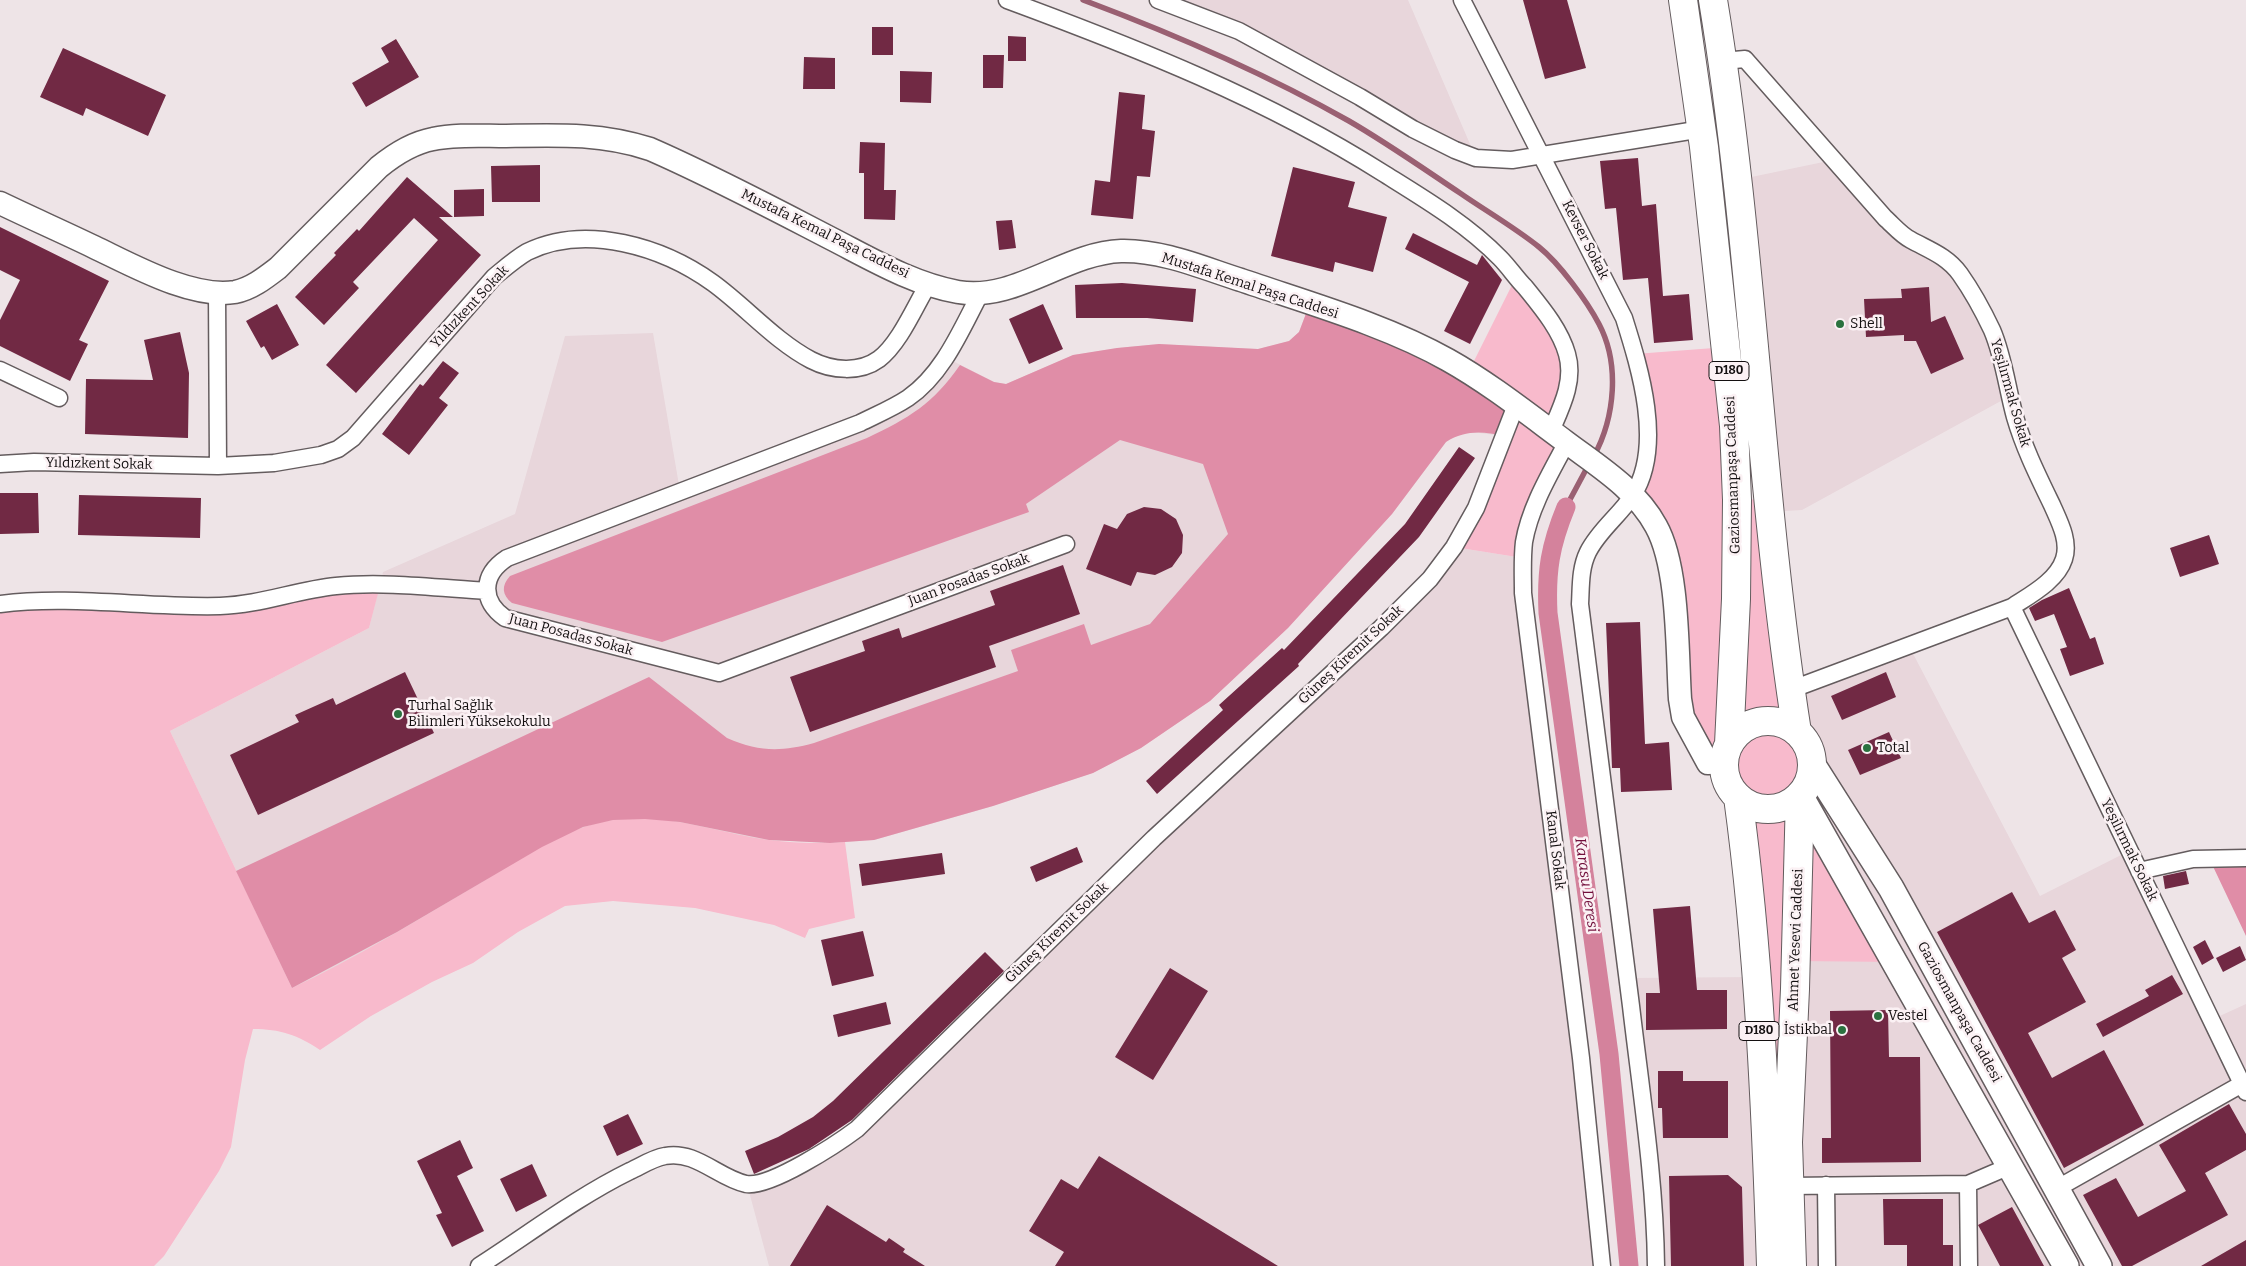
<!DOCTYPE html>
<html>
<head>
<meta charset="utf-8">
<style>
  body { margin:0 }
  canvas { display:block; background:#eee4e7 }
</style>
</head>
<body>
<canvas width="2246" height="1266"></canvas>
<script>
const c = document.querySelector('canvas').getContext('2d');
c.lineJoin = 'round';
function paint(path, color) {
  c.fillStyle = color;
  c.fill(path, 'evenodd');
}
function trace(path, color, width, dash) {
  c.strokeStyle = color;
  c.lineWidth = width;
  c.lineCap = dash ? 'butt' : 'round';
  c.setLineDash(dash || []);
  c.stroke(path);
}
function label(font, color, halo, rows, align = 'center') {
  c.font = font + ' Bitter,serif';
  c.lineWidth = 5;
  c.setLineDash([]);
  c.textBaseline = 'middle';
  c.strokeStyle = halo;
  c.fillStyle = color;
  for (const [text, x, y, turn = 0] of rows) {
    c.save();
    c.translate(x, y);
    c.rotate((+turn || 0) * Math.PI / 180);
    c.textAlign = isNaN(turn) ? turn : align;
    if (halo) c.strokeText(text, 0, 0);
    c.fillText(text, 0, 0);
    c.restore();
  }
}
const built = new Path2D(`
  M1158,0H1408L1476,158L1360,97Z
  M1833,160L1929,248L1975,297L2010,396L1802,510L1769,512L1737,180Z
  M1310,303L1504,436L1471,432L1458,434L1446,442L1392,514L1288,628L1210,701L1141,748L1093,773L993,806L874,840L830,843L769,840L292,988L170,731L369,628L383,572L515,514L565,336L653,333L680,491L886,411L945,357L994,382L1006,384L1073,355L1117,348L1159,344L1258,349L1289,341L1299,332Z
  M1454,547L1523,558L1602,1266H769L747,1184L834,1147Z
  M1909,646L2040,896L2129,851L2211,1020L2246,1004V1266H1656L1628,978L1755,977L1803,738L1790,690Z`);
const green = new Path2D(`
  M1516,277L1568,356L1551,431L1567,442L1523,558L1454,547L1516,405L1468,373Z
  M1727,347L1737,500L1768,499L1803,738C1812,754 1812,772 1805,789L1896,962L1796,961L1790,1078L1761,1077L1731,790L1724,772L1683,717L1673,590L1645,510L1635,354Z
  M380,586L369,628L170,731L292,988C356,958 416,921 477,885C519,861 563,827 613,820C666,812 718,833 769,840C794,843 820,844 845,842L855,918L809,929L805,938L774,925L695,908L613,901L565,906L518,932L473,963L432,982L371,1016L320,1050C298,1035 280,1029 253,1029L245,1060L231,1147L219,1171L164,1256L154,1266H0V604L199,606Z`);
const forest = new Path2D(`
  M1310,303L1516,405L1504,436C1482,431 1465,430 1446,442L1392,514L1288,628L1210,701L1141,748L1093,773L993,806L874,840L830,843L769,840L680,822L645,819L613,820L583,827L542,847L397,932L292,988L236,871L649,677L727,738C759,752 781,752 814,743L1018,671L1011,650L1084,624L1091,645L1150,624L1228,534L1203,464L1120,440L1026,504L1029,512L662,642L512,603C502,595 501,586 510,576L867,438C909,418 933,404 960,365L994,382L1006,384L1073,355L1117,348L1159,344L1258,349L1289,341L1299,332Z
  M2209,858H2246V936Z`);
const stream = new Path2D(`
  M1083,0C1174,34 1264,73 1349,121C1387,143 1424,169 1460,193C1486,211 1514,227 1539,247C1559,263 1587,301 1599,324C1620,364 1615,417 1594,456
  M1566,507L1589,464`);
const canal = new Path2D(`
  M1566,507C1550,546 1546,571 1548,613L1609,1054L1629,1266`);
const building = new Path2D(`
  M1523,0H1567L1586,68L1545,79Z
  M872,27H893V55H872Z
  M1008,36L1026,37V61H1008Z
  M396,39L419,77L366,107L352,83L389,62L381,48Z
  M63,48L166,95L148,136L86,108L83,116L40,97Z
  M983,55H1004L1003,88H983Z
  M804,57L835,58V89H803Z
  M900,71L932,72L931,103L900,102Z
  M1119,92L1145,95L1142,129L1155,131L1150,177L1137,176L1133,219L1091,215L1095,180L1110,182Z
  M860,142L885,143L884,190H896L895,220L864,219V173H859Z
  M1638,158L1642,206L1656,204L1663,296L1689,294L1693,340L1654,343L1648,278L1623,280L1616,208L1605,209L1600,161Z
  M540,165V202H492L491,166Z
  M1293,167L1355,182L1348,207L1387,217L1373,272L1335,262L1333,272L1271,256Z
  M407,177L453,217H439L481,255L356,393L326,365L438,240L414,218L353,282L359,288L324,325L295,297L336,255L334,253L357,229L359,231Z
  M484,189V216L454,217V190Z
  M1012,220L1016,248L999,250L996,221Z
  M0,227L109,281L79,340L88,344L70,381L0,346V320L20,280L0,270Z
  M1413,233L1477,265L1482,255L1502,280L1470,344L1444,331L1469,282L1405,249Z
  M1122,283L1196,289L1193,322L1147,318H1076L1075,285Z
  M1929,287L1931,322L1945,316L1964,359L1931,374L1916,341H1904V335L1866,337L1864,299L1902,298L1901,289Z
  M277,304L299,345L272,360L264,346L261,348L246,321Z
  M1043,304L1063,349L1029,364L1009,319Z
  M180,332L189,373L188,438L85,434L86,379L153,380L144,340Z
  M443,361L459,373L439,398L448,405L409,455L382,434L420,384L423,386Z
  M1459,447L1475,458L1419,537L1298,664L1299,666L1157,794L1146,781L1223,710L1219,705L1282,648L1284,650L1405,524Z
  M0,493H38L39,533L0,534Z
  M79,495L201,498L200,538L78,535Z
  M1144,507L1161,509L1176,519L1183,535L1182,553L1172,567L1155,575L1137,572L1131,586L1086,569L1104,524L1117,529L1127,514Z
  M2209,535L2219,564L2180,577L2170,548Z
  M1063,565L1080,614L989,646L996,667L810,732L790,677L865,651L862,641L899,628L902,638L995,605L990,591Z
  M2069,588L2090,639L2095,637L2104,664L2070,676L2060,649L2067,647L2054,614L2035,621L2029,608L2042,600Z
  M1640,622L1645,744L1669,742L1672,790L1621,792L1620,768H1612L1606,623Z
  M405,672L434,733L258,815L230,755L299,722L295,715L333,698L336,705Z
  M1886,672L1896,697L1842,720L1831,696Z
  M1889,732L1901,758L1860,775L1848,750Z
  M1077,847L1083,862L1036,882L1030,867Z
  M942,853L945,874L862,886L859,864Z
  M2186,871L2189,884L2165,889L2163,876Z
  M2012,892L2029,923L2055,910L2076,950L2062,958L2086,1002L2028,1033L2052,1078L2104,1050L2144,1125L2064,1168L1937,932Z
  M1690,906L1697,990H1727V1029L1646,1030V993H1660L1653,909Z
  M863,931L874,976L832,986L821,940Z
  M2205,940L2214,958L2202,965L2193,947Z
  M2240,946L2246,960L2223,972L2216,958Z
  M985,952L1004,971L852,1120L809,1149L754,1174L745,1151L778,1137L813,1117L833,1101Z
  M1170,968L1208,991L1153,1080L1115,1057Z
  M2172,975L2183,994L2103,1037L2096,1024L2149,996L2145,990Z
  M886,1002L891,1024L838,1037L833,1015Z
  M1888,1010L1889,1057H1920L1921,1162L1822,1163V1138H1831L1830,1011Z
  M1658,1071H1683V1081H1728V1138H1663L1662,1108H1658Z
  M2229,1104L2246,1134V1150L2205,1173L2228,1215L2132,1266H2122L2083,1195L2116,1178L2138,1217L2186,1191L2159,1145Z
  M628,1114L643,1144L617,1156L603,1126Z
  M460,1140L473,1168L457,1176L484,1231L452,1247L436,1215L442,1213L417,1161Z
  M1099,1156L1278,1266H1055L1064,1252L1029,1231L1061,1179L1078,1189Z
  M532,1164L547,1196L516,1212L500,1179Z
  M1728,1175L1742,1187L1744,1266H1671L1669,1176Z
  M1883,1199H1943V1245H1953V1266H1907V1245H1884Z
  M827,1205L886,1242L889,1238L905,1249L903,1252L925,1266H790Z
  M2012,1207L2018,1218L2044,1266H2000L1984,1236L1978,1225Z
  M2246,1240V1266H2201Z`);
const street = new Path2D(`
  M1007,0C1137,48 1266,99 1383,173C1423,198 1467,224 1500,258C1509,267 1516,278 1525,287C1541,307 1560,329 1567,354C1575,381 1561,408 1551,431
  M1158,0L1239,31L1360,97L1413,129L1455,150L1476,158L1512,160L1702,129
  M1462,0L1624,318C1640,369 1664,446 1633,495C1620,515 1599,530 1588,552C1580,568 1581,587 1580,604C1598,738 1615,872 1631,1006C1641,1092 1655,1179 1656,1266
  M1723,61L1745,59L1885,218C1893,225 1901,235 1911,240C1929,250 1947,256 1960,274C1972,291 1983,311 1992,330C2004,358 2007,388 2015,417C2024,448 2038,476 2052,505C2059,521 2070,541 2064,559C2057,581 2030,595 2012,607
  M217,292L218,466
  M980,294C961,330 943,374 908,398C893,408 876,415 860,423L507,558C481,575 481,601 505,618L719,673L1066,544
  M0,370L59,398
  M1567,442C1550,474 1530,507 1524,542C1522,559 1523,576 1523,593L1581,1058L1602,1266
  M0,464L34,462L218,466L274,463L321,455L338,449L353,438L494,277C505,268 515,259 527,252C586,223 663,247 713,283C746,307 775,341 811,360C832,371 860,373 879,359C900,343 915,306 929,283
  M0,604C71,595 148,608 220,606C260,605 296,590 336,586C383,581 439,588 487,591
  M1790,690L2012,607L2246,1092
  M2139,871L2193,859L2246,858
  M1968,1184L1969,1266
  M1826,1185L1827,1266
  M1789,1186L1968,1184L2010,1166
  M2056,1189L2242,1084
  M479,1266C529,1234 577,1197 630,1171C641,1166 653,1158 665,1156C696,1150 718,1178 746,1184C770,1188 837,1144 857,1129L1154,838L1381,628L1430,579L1454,547L1476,508L1516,405`);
const secondary = new Path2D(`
  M0,203C31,218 63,232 94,247C132,265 192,299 235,292C251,289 265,278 278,268L379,167C395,154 412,143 433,139C456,134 482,136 506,136C557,135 601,133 650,149C712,176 772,208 832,239C871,259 913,284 958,292C1015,302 1065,253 1121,251C1162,250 1203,268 1241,280C1308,303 1386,325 1448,360C1489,383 1528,414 1566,442C1598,466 1636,489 1656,526C1679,567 1677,651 1680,699L1683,717L1708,763L1724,762`);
const primary = new Path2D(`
  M1811,762L1891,888L2099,1266
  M1800,795L2066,1266`);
const highway = new Path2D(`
  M1683,0L1704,147L1734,426L1737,500L1736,599L1729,744
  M1713,0C1753,242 1759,489 1797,732
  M1724 765a44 44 0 1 1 88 0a44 44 0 1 1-88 0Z
  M1738,797C1759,951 1766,1111 1771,1266
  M1792,1266L1788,1142L1795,989L1800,795`);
const markers = [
  [1840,324,5,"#2b723f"],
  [398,714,5,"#2b723f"],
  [1867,748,5,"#2b723f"],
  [1878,1016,5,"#2b723f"],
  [1842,1030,5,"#2b723f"]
];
const shields = [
  [1729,371,40],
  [1759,1031,40]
];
const shieldNames = [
  ["D180",1729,371],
  ["D180",1759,1031]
];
const streetNames = [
  ["Mustafa Kemal Paşa Caddesi",825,234,26],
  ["Kevser Sokak",1585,240,63],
  ["Mustafa Kemal Paşa Caddesi",1250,286,18],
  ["Yıldızkent Sokak",470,307,-47],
  ["Yeşilırmak Sokak",2010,393,74],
  ["Yıldızkent Sokak",99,464,1],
  ["Gaziosmanpaşa Caddesi",1733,475,-92],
  ["Juan Posadas Sokak",969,580,-20],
  ["Juan Posadas Sokak",571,635,15],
  ["Güneş Kiremit Sokak",1351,655,-43],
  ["Kanal Sokak",1555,850,83],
  ["Yeşilırmak Sokak",2129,850,64],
  ["Güneş Kiremit Sokak",1057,933,-44],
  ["Ahmet Yesevi Caddesi",1796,940,-88],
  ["Gaziosmanpaşa Caddesi",1959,1012,61]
];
const poiNames = [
  ["Shell",1850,324],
  ["Turhal Sağlık",408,706],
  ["Bilimleri Yüksekokulu",408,722],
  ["Total",1877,748],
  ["Vestel",1888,1016],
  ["İstikbal",1832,1030,"right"]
];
const waterNames = [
  ["Karasu Deresi",1586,885,82]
];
paint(built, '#e8d6db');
paint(green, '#f8bacc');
paint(forest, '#e08da7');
trace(stream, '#9a6072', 5.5);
trace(canal, '#d4829c', 19);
paint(building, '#712944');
trace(street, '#645c5e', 19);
trace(secondary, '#645c5e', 25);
trace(primary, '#645c5e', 28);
trace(highway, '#645c5e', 30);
trace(street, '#fff', 16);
trace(secondary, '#fff', 22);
trace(primary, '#fff', 25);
trace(highway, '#fff', 28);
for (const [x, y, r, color] of markers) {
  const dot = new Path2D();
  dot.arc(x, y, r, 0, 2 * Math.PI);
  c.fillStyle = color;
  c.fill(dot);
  trace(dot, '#fbf1f4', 2);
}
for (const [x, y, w] of shields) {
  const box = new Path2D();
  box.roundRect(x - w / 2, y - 9.5, w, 19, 4);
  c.fillStyle = '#fbf1f4';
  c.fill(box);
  trace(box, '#141011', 1);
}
label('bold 12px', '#141011', null, shieldNames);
label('14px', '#141011', '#fbf1f4', streetNames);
label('14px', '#141011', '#fbf1f4', poiNames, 'left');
label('italic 15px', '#73113d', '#fbf1f4', waterNames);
</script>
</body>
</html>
